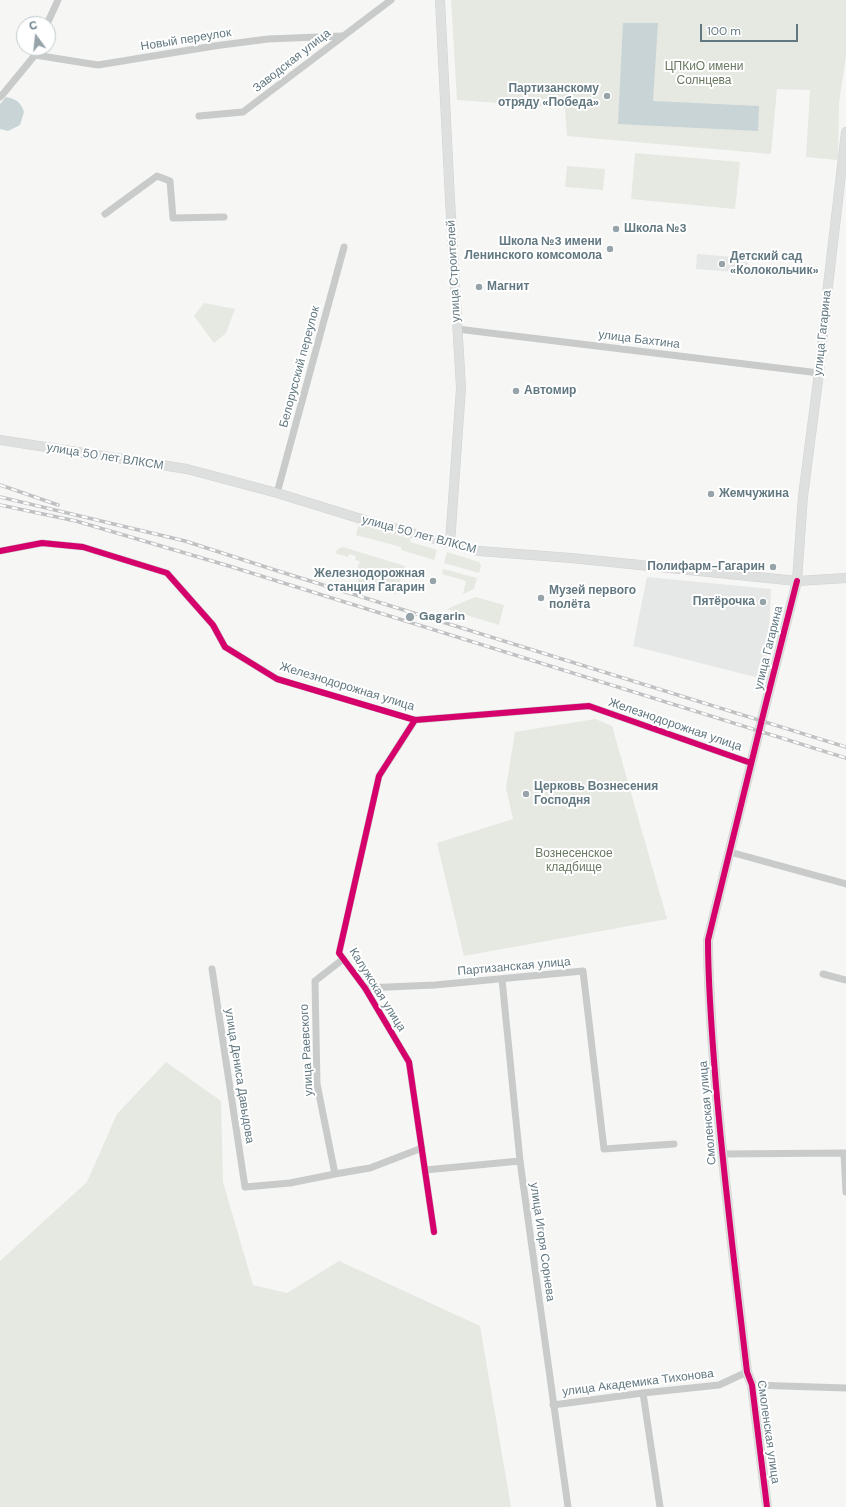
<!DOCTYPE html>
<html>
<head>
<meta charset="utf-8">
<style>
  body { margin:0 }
  #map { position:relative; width:846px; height:1507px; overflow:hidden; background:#f6f6f5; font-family:"DM Sans",sans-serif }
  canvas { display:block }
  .north { position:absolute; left:16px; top:16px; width:40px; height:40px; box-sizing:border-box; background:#fff; border:1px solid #c0c9cc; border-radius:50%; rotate:345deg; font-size:11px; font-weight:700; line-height:16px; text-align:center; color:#627880 }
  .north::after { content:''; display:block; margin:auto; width:14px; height:18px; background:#96a4a9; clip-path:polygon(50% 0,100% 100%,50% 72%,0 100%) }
  .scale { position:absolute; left:700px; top:24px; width:98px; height:18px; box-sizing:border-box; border:2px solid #627880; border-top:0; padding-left:5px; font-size:12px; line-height:14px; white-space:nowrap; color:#627880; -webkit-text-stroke:3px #fff; paint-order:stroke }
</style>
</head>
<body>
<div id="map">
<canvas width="846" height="1507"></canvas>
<div class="north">С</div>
<div class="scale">100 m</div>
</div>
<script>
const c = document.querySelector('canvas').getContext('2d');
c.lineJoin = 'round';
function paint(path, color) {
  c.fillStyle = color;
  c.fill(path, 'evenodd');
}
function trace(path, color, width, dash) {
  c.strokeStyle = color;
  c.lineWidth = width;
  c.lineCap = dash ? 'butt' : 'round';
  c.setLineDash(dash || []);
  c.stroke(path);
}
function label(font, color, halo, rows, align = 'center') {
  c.font = font + ' "DM Sans",sans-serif';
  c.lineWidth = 4;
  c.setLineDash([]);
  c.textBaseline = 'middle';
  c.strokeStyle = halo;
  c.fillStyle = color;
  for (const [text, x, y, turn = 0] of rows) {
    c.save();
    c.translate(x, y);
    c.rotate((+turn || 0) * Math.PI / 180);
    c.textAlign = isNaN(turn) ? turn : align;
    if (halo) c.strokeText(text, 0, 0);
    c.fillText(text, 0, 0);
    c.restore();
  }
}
const built = new Path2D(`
  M697,254L748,258L747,273L696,269Z
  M647,577L771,589L767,680L633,646Z`);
const green = new Path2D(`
  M451,0H846V56L839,103L838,160L806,157L810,90L777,89L771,154L567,136L565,108L457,100Z
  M635,153L740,162L735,209L631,199Z
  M567,166L605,169L603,190L565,187Z
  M204,303L235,309L226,333L214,343L194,316Z
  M359,524L411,539L410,542L437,550L434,560L401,550V547L356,535Z
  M343,547L405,566L396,594L358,582L356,573L360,561L355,560L356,556L349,554L348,557L337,554L336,552L338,549Z
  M447,552L479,562L481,565L479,573L444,563Z
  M443,569L477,578L474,589L463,594L466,581L442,574Z
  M475,597L504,605L499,625L447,609Z
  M595,719L612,726L667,919L464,956L437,843L513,819L506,788L515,732Z
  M166,1062L221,1101L223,1182L253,1285L287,1293L339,1261L480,1326L511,1507H0V1261L87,1182L117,1114Z`);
const water = new Path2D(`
  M623,23H658L653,101L759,106L758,131L618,124Z
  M6,97C16,99 21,102 24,112L20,125L8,131L0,129V104Z`);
const street = new Path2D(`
  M47,24L58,0
  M35,55L98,65L214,46L268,39L342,36
  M0,97L3,94L35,55L37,48
  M199,116L243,112L391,0
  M105,214L157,176L170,181L173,218L224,217
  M457,329L819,373
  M277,493L344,247
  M0,551L42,543L83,547L167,573L213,625L225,647L277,679L415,720L589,706L751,763
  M415,720L379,776L339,953L365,988L409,1062L434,1232
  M730,852L846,884
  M212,969L245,1187L290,1183L335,1174L370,1168L422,1148
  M823,974L846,980
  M502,979L520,1161L568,1507
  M365,988L435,985L583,971L604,1149L674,1144
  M722,1154L846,1153
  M844,1154L846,1192
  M425,1170L520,1161
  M335,1174L317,1084L315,981L342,960
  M752,1385L846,1388
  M643,1393L660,1507
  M553,1405L643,1393L719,1385L747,1372`);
const secondary = new Path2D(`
  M440,0L450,200L461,388L450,543
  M0,440L187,469L277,493L371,522L479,551L571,558L797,581L846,578
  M767,1507L752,1385L747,1372C736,1277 724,1181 716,1086C712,1037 708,989 708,940L765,707L797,581L803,496L819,373L827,294L846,132`);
const rail = new Path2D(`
  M0,485L58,505
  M0,497L185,541L278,571L846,747
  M0,505L76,521L229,566L846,758`);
const cycleway = new Path2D(`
  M0,551L42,543L83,547L167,573L213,625L225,647L277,679L415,720L589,706L751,763
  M415,720L379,776L339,953L365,988L409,1062L434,1232
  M767,1507L752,1385L747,1372C736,1277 724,1181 716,1086C712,1037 708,989 708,940L765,707L797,581`);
const markers = [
  [607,96,4,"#96a4a9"],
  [616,229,4,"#96a4a9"],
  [610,249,4,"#96a4a9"],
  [722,264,4,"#96a4a9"],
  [479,287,4,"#96a4a9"],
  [516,391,4,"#96a4a9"],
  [711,494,4,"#96a4a9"],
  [773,567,4,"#96a4a9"],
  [433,581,4,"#96a4a9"],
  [541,598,4,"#96a4a9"],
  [763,602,4,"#96a4a9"],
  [410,617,5,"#96a4a9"],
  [526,794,4,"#96a4a9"]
];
const streetNames = [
  ["Новый переулок",186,40,-9],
  ["Заводская улица",292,61,-38],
  ["улица Строителей",454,271,-93],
  ["улица Гагарина",823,333,-84],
  ["улица Бахтина",639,340,7],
  ["Белорусский переулок",300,367,-75],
  ["улица 50 лет ВЛКСМ",105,457,9],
  ["улица 50 лет ВЛКСМ",419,535,15],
  ["улица Гагарина",769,648,-76],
  ["Железнодорожная улица",347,687,17],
  ["Железнодорожная улица",675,725,19],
  ["Партизанская улица",514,967,-5],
  ["Калужская улица",377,990,58],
  ["улица Раевского",307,1050,-93],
  ["улица Дениса Давыдова",239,1076,81],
  ["Смоленская улица",708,1113,-95],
  ["улица Игоря Сорнева",542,1242,82],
  ["улица Академика Тихонова",638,1383,-7],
  ["Смоленская улица",768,1432,82]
];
const parkNames = [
  ["ЦПКиО имени",704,67],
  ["Солнцева",704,81],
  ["Вознесенское",574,854],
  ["кладбище",574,868]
];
const poiNames = [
  ["Партизанскому",599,89,"right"],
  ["отряду «Победа»",599,103,"right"],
  ["Школа №3",624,229],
  ["Школа №3 имени",602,242,"right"],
  ["Ленинского комсомола",602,256,"right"],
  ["Детский сад",730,257],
  ["«Колокольчик»",730,271],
  ["Магнит",487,287],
  ["Автомир",524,391],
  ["Жемчужина",719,494],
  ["Полифарм-Гагарин",765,567,"right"],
  ["Железнодорожная",425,574,"right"],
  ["станция Гагарин",425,588,"right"],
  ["Музей первого",549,591],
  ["полёта",549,605],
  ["Пятёрочка",755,602,"right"],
  ["Gagarin",419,617],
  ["Церковь Вознесения",534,787],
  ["Господня",534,801]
];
paint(built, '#e6e8e7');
paint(green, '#e6e8e2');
paint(water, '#c8d4d5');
trace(secondary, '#d2d3d3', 10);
trace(street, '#c9cbcb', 7);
trace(secondary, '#dedfdf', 9);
trace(rail, '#c0c1c2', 3.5);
trace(rail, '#fff', 2, [6]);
trace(cycleway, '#d6006c', 6);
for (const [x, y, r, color] of markers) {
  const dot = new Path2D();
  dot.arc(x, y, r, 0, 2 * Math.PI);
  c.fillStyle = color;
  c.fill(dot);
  trace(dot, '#fff', 1.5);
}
label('12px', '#627880', '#fff', streetNames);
label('12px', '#697861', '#fff', parkNames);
label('bold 12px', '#627880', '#fff', poiNames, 'left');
</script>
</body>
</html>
